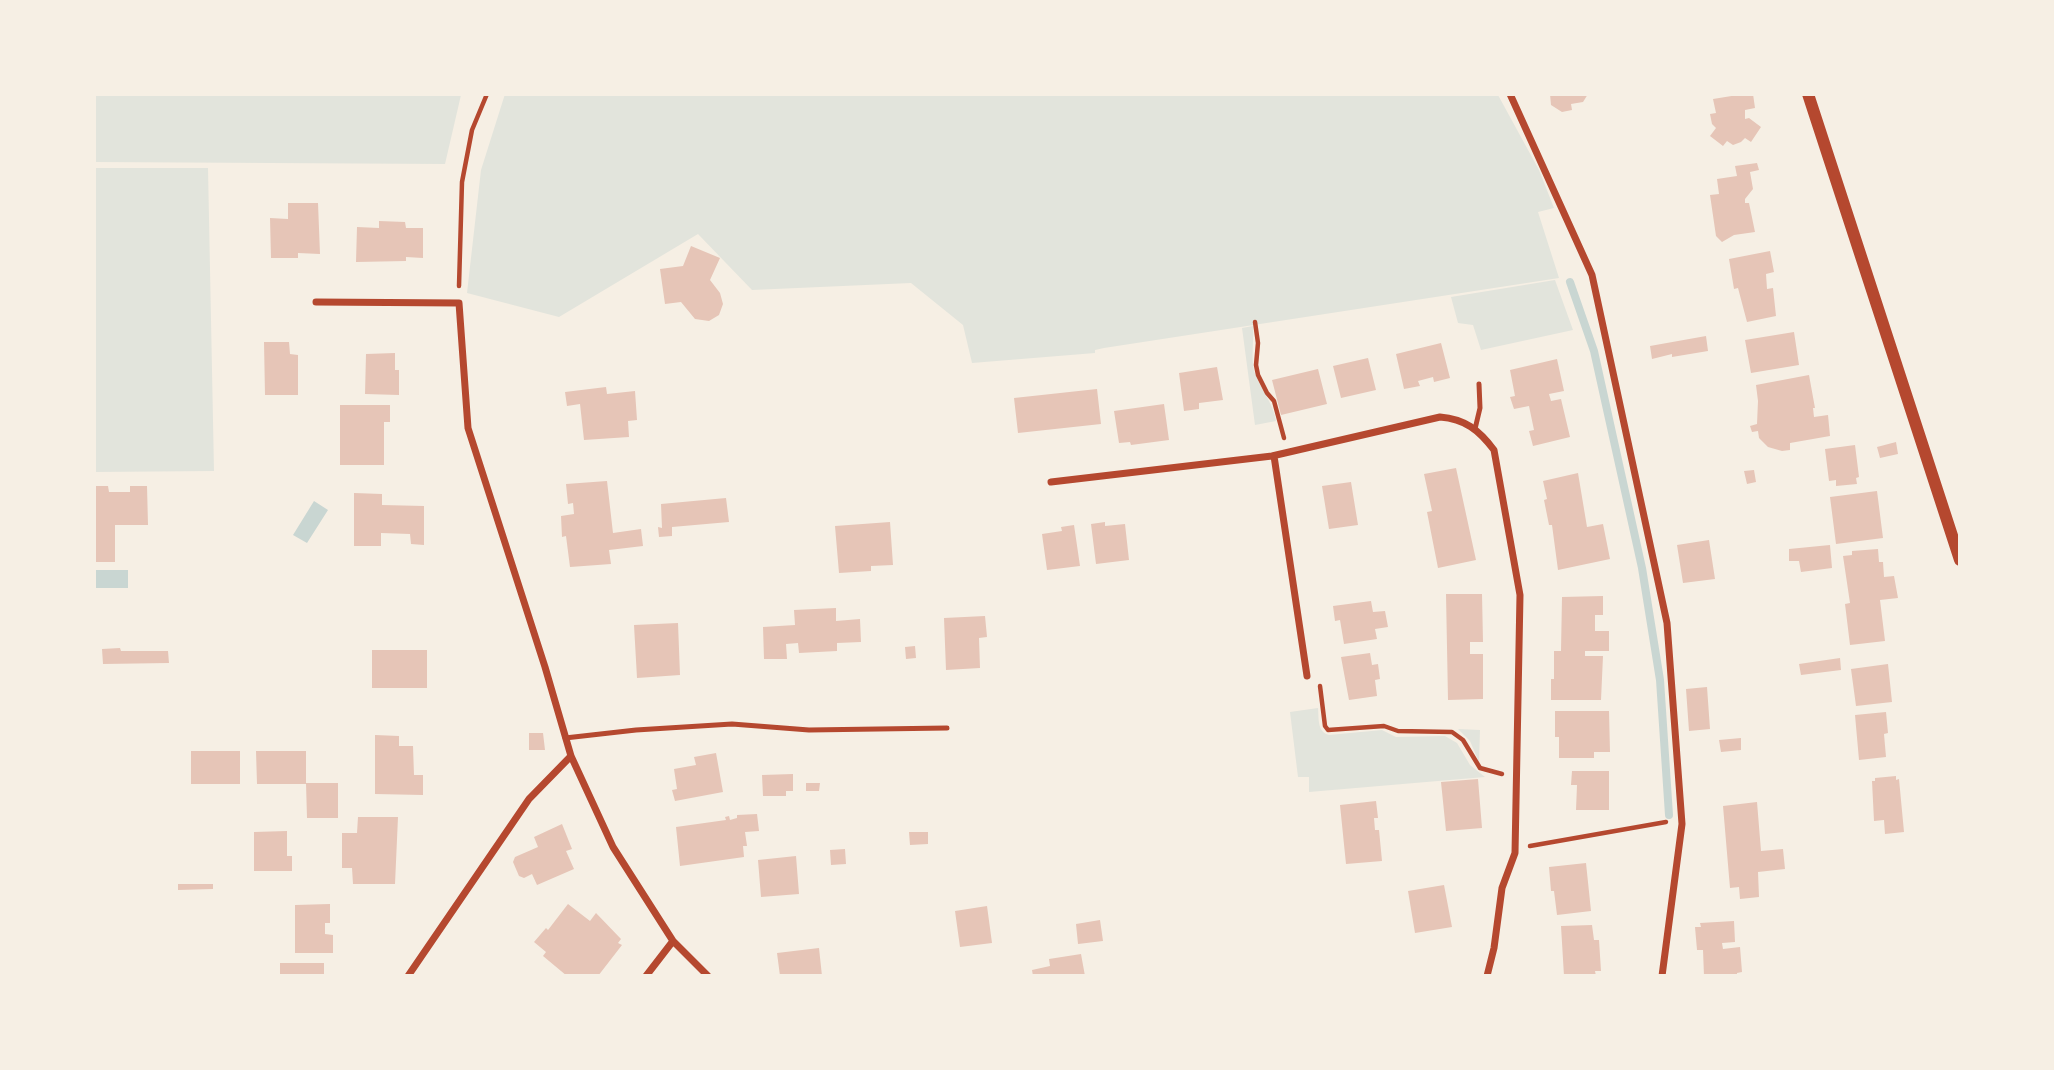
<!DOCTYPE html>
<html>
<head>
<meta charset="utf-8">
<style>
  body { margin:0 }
  #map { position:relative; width:2054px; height:1070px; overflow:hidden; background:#f6efe4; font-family:Spectral,serif }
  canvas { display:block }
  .frame { position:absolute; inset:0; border:96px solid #f6efe4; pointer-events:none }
</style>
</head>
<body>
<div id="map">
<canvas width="2054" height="1070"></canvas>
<div class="frame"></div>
</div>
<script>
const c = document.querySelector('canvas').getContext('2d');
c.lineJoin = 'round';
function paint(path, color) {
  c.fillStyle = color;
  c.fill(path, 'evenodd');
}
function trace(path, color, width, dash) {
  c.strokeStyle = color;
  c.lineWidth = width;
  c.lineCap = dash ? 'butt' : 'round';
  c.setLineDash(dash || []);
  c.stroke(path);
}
const green = new Path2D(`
  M95,94H461V95L445,164L95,162Z
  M505,94L1498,95L1539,170L1554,208L1538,212L1559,278L1104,348L1095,350V353L972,363L963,325L911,283L752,290L698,234L559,317L467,293L481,170Z
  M95,168H208L214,471L95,472Z
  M1555,280L1573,330L1481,350L1473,325L1458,323L1451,297Z
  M1253,326C1254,339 1251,360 1254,371C1260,389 1273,402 1276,421L1255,425L1242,328Z
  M1318,708C1319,719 1317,732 1329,735L1382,730L1396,737L1445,736L1457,743L1470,765L1485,777L1309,792V777H1298L1290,712Z
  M1458,729L1480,730L1479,762L1470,741Z`);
const water = new Path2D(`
  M314,501L328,510L307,543L293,535Z
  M95,570H128V588H95Z`);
const stream = new Path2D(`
  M1570,282L1594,351L1642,568L1660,680L1669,815`);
const building = new Path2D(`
  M1550,94H1588L1583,102L1571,104L1572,110L1562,112L1551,105Z
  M1744,94H1753L1755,108L1745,110V119L1749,118L1761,127L1751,142L1745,138L1741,142L1733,145L1727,141L1723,146L1710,136L1716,128L1712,124L1710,114L1716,113L1713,99Z
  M1757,163L1759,170L1750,172L1753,189L1745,199V203H1749L1755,232L1734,235L1722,242L1716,236L1710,195L1719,194L1717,179L1737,176L1735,166Z
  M288,203H318L320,254L298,253V258H271L270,218L288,219Z
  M379,221L405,222L406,228H423V258L406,257V261L356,262L357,227L379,228Z
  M691,246L720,258L710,280L720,293L723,304L719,315L709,321L695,319L681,302L665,304L660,269L683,266Z
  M1770,251L1774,272L1766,274L1767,289L1773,288L1776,316L1747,322L1738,288L1734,289L1729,259Z
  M1794,332L1799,365L1751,373L1745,340Z
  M1706,336L1708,351L1672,357V354L1652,359L1650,346Z
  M264,342H289L290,354L298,355V395H265Z
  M1441,343L1450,378L1434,382L1433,377L1418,381L1420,386L1404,389L1396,354Z
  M395,353V370H399V395L365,394L366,354Z
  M1368,358L1376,390L1341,398L1333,366Z
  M1557,359L1564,391L1549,394L1551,401L1561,399L1570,437L1533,446L1529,431L1534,430L1529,406L1514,409L1510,397L1515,396L1510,370Z
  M1217,367L1223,400L1199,403V409L1184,411L1179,373Z
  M1318,369L1327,404L1281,415L1272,380Z
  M1809,375L1815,408H1813L1814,417L1828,415L1830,436L1790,443V450L1782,451L1768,447L1759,438L1758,431L1752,432L1750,426L1757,424L1758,401L1756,385Z
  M606,387L607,394L635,391L637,420L628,421L629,437L584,440L580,404L567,406L565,392Z
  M1097,389L1101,424L1018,433L1014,398Z
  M1164,404L1169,440L1131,445L1130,442L1119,443L1114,411Z
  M340,405H390V422H384V465H340Z
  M1896,442L1898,454L1880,458L1877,447Z
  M1855,445L1859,477L1856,478L1857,484L1836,486V480L1829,481L1825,449Z
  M1456,468L1476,560L1438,568L1427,512L1432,511L1424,474Z
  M1754,470L1756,482L1747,484L1744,471Z
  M1578,473L1587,527L1603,524L1610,559L1558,570L1552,525H1549L1544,500L1547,499L1543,481Z
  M607,481L613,533L641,529L643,546L609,550L611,564L570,567L566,536L562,537L561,516L574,514L573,503L568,504L566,484Z
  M1351,482L1358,525L1329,529L1322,486Z
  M96,486H108L109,492H130V486H147L148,525H115V562H94Z
  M1877,491L1883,538L1836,544L1830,497Z
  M354,493L382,494V505L424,506V545L411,544L410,534L381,533V546H354Z
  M726,498L729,522L672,527V536L659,537L658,527L662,528L661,504Z
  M890,522L893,565L871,566V571L839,573L835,526Z
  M1105,522V526L1125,524L1129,560L1096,564L1091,524Z
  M1074,525L1080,566L1047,570L1042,534L1062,531L1061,527Z
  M1709,540L1715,579L1683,583L1677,545Z
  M1830,545L1832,568L1801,572L1799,561H1789V549Z
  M1878,549L1879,562H1883L1884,577L1894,576L1898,598L1880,600L1885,641L1850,645L1845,604L1850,603L1843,556L1852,555V551Z
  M1446,594H1482L1483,642H1470V654H1483V699L1448,700Z
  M1603,596V615H1595V631H1609V651H1585V656H1603L1601,700H1551V679H1554V651H1561L1562,597Z
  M1371,601L1373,612L1385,611L1388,627L1375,629L1377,639L1344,644L1340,620L1335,621L1333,606Z
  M836,608V621L860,619L861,642L837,643V651L799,653L798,643L786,644L787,659H764L763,627L795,625L794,610Z
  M985,616L987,637L979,638L980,668L946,670L944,618Z
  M678,623L680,675L637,678L634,625Z
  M915,646L916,658L906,659L905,647Z
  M120,648L121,651H168L169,663L103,664L102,649Z
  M372,650H427V688H372Z
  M1370,653L1372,665L1378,664L1380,679L1375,680L1377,696L1349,700L1341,657Z
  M1840,658L1841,670L1801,675L1799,664Z
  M1888,664L1892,702L1856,706L1851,669Z
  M1707,687L1710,729L1689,731L1686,689Z
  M1555,711H1609L1610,752H1594V758H1559V737H1555Z
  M1886,712L1888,733L1884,734L1886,757L1859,760L1855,715Z
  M529,733H543L545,750H529Z
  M375,735L399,736V746H413L414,775H423V795L375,794Z
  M1741,738V750L1721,752L1719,740Z
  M191,751H240V784H191Z
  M256,751H306V784H257Z
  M716,753L723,792L675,801L672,790L677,789L674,769L696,765L694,757Z
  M1572,771H1609V810H1576L1577,785H1571Z
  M793,774V791H786V796H763L762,775Z
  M1896,776V780L1899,779L1904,832L1885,834L1884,820L1874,821L1872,781H1875V778Z
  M1478,779L1482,828L1446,831L1441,782Z
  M306,783H338V818H307Z
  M806,783H820L819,791H806Z
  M1376,801L1378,818H1374L1375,830H1379L1382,861L1346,864L1340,805Z
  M1757,802L1761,851L1783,849L1785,869L1758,872L1759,897L1740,899L1739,887L1730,888L1723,806Z
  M757,814L759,831L745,832L747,846H743L744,857L680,866L676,827L726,820L725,817L729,816L730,820L737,818V815Z
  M358,817H398L395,884H353L352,868H342V833H357Z
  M562,824L572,849L566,851L574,869L537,885L532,874L524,878L519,876L513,862L515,857L538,847L534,837Z
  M287,831V856H292V871H254V832Z
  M909,832H928V844L910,845Z
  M845,849L846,864L831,865L830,850Z
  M796,856L799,894L761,897L758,860Z
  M1586,863L1591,911L1557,915L1554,891H1551L1549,867Z
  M178,884H213V889L178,890Z
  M1444,885L1452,927L1415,933L1408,891Z
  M330,904V923H325V934L333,935V953H295V905Z
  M568,904L590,921L596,913L621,939L618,943L622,945L598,976H567L543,956L546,952L534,942L546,928L548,930Z
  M987,906L992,943L960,947L955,911Z
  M1100,920L1103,941L1078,944L1076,924Z
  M1734,921L1735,942L1722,943L1723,949L1740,947L1742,972L1737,973V976H1704L1703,950H1697L1695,927H1701L1700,923Z
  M1592,925L1594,940H1599L1601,971H1595L1596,976H1564L1561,926Z
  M819,948L822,976H780L777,953Z
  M1081,954L1085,976H1033L1032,970L1050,966L1049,959Z
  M280,963H324V976H280Z`);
const path = new Path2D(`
  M459,286L462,182L472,130L487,94
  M1255,322L1258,343L1256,365L1258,375L1267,393L1274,401L1284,438
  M1320,686L1325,726L1328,730L1384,726L1398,731L1452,732L1463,740L1480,768L1502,774
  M1530,846L1666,822`);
const service = new Path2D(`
  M1475,429L1480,408L1479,384
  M565,738L636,730L732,724L809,730L947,728`);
const minor = new Path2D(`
  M1510,94L1592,275L1667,623L1682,824L1662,976
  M316,302L459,303L468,428L545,667L571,756L613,847L673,941L708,976
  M1274,456L1307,676
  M1051,482L1272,456L1440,417C1465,419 1479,430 1494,450L1520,595L1515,853L1502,888L1494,948L1487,976
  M408,976L529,799L571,756
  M646,976L673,941`);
const tertiary = new Path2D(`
  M1808,94L1960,560`);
paint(green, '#e2e4dc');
paint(water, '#c9d6d2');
trace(stream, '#c9d6d2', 8);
paint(building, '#e6c5b7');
trace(path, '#b5482f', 4.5);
trace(service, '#b5482f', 5);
trace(minor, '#b5482f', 7);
trace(tertiary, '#b5482f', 12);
</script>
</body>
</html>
